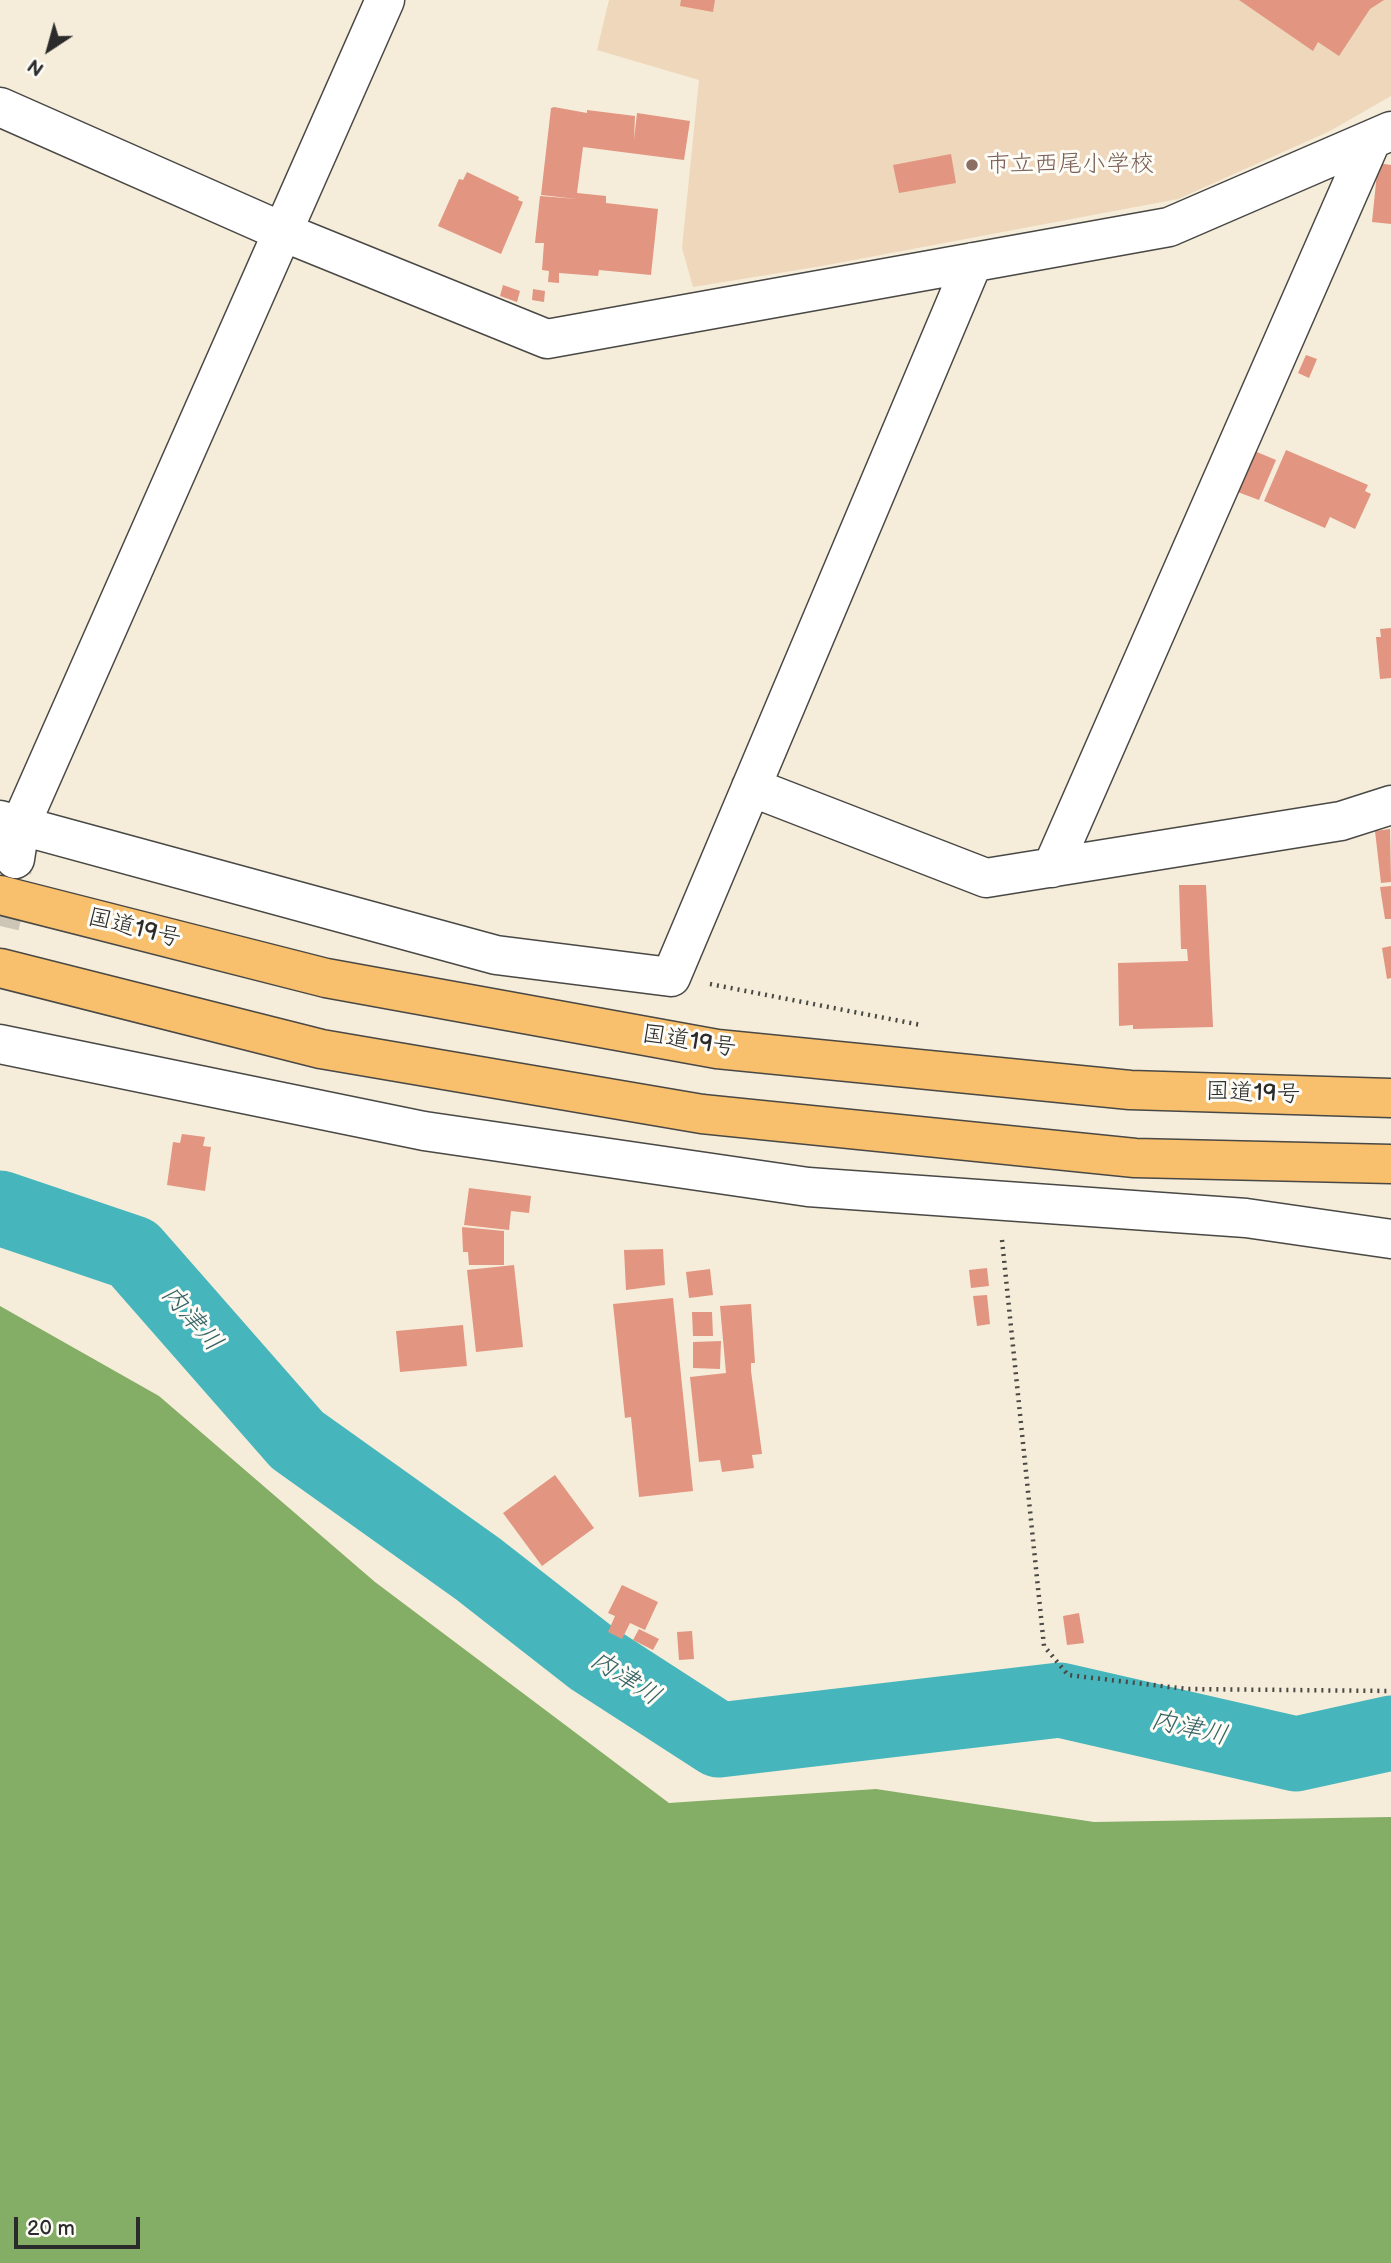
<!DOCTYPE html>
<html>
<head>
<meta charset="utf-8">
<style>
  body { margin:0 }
  #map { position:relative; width:1391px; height:2263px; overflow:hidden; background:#f5edda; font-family:"Balsamiq Sans",sans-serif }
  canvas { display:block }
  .north { position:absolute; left:14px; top:14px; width:70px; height:70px; -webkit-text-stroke:5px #fdfcf7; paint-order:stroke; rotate:216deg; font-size:19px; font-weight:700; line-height:28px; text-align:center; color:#2b2b2b }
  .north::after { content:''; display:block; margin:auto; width:24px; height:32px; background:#2b2b2b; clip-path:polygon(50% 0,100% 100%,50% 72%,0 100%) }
  .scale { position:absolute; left:14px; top:2217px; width:126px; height:32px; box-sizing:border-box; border:4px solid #2b2b2b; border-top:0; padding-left:9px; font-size:21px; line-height:24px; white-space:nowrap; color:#2b2b2b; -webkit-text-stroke:5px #fdfcf7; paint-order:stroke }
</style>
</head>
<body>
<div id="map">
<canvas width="1391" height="2263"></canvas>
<div class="north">N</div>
<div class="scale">20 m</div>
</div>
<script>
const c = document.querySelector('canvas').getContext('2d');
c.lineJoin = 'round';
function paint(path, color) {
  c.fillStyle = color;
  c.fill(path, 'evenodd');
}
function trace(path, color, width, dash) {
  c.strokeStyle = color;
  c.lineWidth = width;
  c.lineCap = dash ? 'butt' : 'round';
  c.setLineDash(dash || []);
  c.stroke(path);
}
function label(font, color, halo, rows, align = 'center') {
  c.font = font + ' "Balsamiq Sans","Klee One",sans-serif';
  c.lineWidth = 6;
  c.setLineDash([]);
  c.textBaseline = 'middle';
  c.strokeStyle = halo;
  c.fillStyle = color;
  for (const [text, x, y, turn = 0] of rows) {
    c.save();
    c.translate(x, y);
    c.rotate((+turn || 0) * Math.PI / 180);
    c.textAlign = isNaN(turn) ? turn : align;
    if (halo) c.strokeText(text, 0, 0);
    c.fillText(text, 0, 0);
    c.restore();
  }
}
const built = new Path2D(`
  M609,0H1391V96L1330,131L1178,199L822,266L693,287L682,248L699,80L597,50Z`);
const forest = new Path2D(`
  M0,1306L159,1396L375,1582L669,1803L876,1789L1094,1822L1391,1817V2263H0Z`);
const river = new Path2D(`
  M0,1208L133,1253L297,1440L478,1569L592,1658L719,1740L1060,1700L1296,1754L1391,1733`);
const building = new Path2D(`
  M681,0H715L713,12L680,6Z
  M1239,0H1384L1370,9L1339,56L1318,42L1313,51Z
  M554,107L587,113V110L635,116L634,140L637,113L690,121L684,160L583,147L577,193L606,196V203L658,209L651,275L599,270L598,276L559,273V283L548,282L549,271L542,270L544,243H535L540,196L577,199L541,195L551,108Z
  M951,154L956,183L899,193L893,165Z
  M1378,163L1391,165V224L1372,222Z
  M467,172L519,197L518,200L523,202L501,254L438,226L459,179L463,180Z
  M503,285L520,291L517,302L500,296Z
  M533,289L545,291L544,302L532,300Z
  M1306,355L1317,359L1309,378L1298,373Z
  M1252,450L1276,460L1259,500L1235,491Z
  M1286,450L1368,485L1365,491L1371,494L1355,529L1330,517L1325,528L1264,501Z
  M1391,628V678L1380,679L1376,637H1381L1380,629Z
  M1390,829L1391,882L1381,883L1375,831Z
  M1179,885H1206L1213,1027L1133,1029V1025L1119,1026L1118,963L1188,961L1187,949H1181Z
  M1391,886V919H1385L1380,887Z
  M1391,946V978L1387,979L1382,948Z
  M182,1134L205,1137L203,1146L211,1147L205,1191L167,1185L173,1142L180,1143Z
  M469,1188L531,1196L529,1213L511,1211L509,1230L464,1225Z
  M462,1227L504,1231V1265H469L468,1252H463Z
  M663,1249L665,1285L626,1290L624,1250Z
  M514,1265L523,1347L476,1352L467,1270Z
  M987,1268L989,1286L971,1288L969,1270Z
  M710,1269L713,1295L689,1298L686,1272Z
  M987,1295L990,1324L977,1326L973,1296Z
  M673,1298L693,1491L639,1497L631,1417L625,1418L613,1304Z
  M751,1304L755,1363H751V1371L762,1454L752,1455L754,1468L722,1472L720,1460L699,1462L690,1377L726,1373L720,1306Z
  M692,1312H712L713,1336H693Z
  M463,1325L467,1366L400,1372L396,1331Z
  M721,1341L720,1369L693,1368V1342Z
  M555,1475L594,1528L542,1566L503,1513Z
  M622,1585L658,1602L645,1630L630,1623L622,1639L608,1632L615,1616L608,1613Z
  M1079,1613L1084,1643L1067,1645L1063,1616Z
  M639,1629L659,1639L653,1650L633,1640Z
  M692,1631L694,1659L679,1660L677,1632Z`);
const minorTunnel = new Path2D(`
  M0,926L14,864`);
const path = new Path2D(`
  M710,984L921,1025
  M1002,1240L1044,1646L1068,1675L1187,1689L1391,1691`);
const minor = new Path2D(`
  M0,107L283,232L547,339L1169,227L1391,131
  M751,787L986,878L1341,821L1391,805
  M0,820L496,955L671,977L973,262
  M15,859L20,826L385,0
  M1052,868L1371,141
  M0,1044L424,1131L808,1187L1246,1218L1391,1239`);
const highway = new Path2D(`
  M0,895L326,978L717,1049L1130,1090L1391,1098
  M0,968L321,1049L702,1114L1135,1158L1391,1164`);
const markers = [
  [972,165,7,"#8d6e63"]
];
const educationNames = [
  ["市立西尾小学校",986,165]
];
const streetNames = [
  ["国道19号",134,929,14],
  ["国道19号",689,1042,9],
  ["国道19号",1253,1094,2]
];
const waterNames = [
  ["内津川",191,1319,49],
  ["内津川",625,1679,33],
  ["内津川",1189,1729,13]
];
paint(built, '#eed7bb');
paint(forest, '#84ad65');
trace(river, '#46b6bc', 75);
paint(building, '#e29580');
trace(minorTunnel, '#cdc6b7', 38, [38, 19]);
trace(minor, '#494845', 41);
trace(highway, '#494845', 41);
trace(path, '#494845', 4.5, [2, 5]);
trace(minor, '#fff', 38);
trace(highway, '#f8bf6c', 38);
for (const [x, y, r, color] of markers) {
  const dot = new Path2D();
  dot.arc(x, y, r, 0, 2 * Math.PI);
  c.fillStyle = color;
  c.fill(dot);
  trace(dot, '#fdfcf7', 2.5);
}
label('24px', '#785e54', '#fdfcf7', educationNames, 'left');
label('24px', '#2b2b2b', '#fdfcf7', streetNames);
label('italic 26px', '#366365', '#fdfcf7', waterNames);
</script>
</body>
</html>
